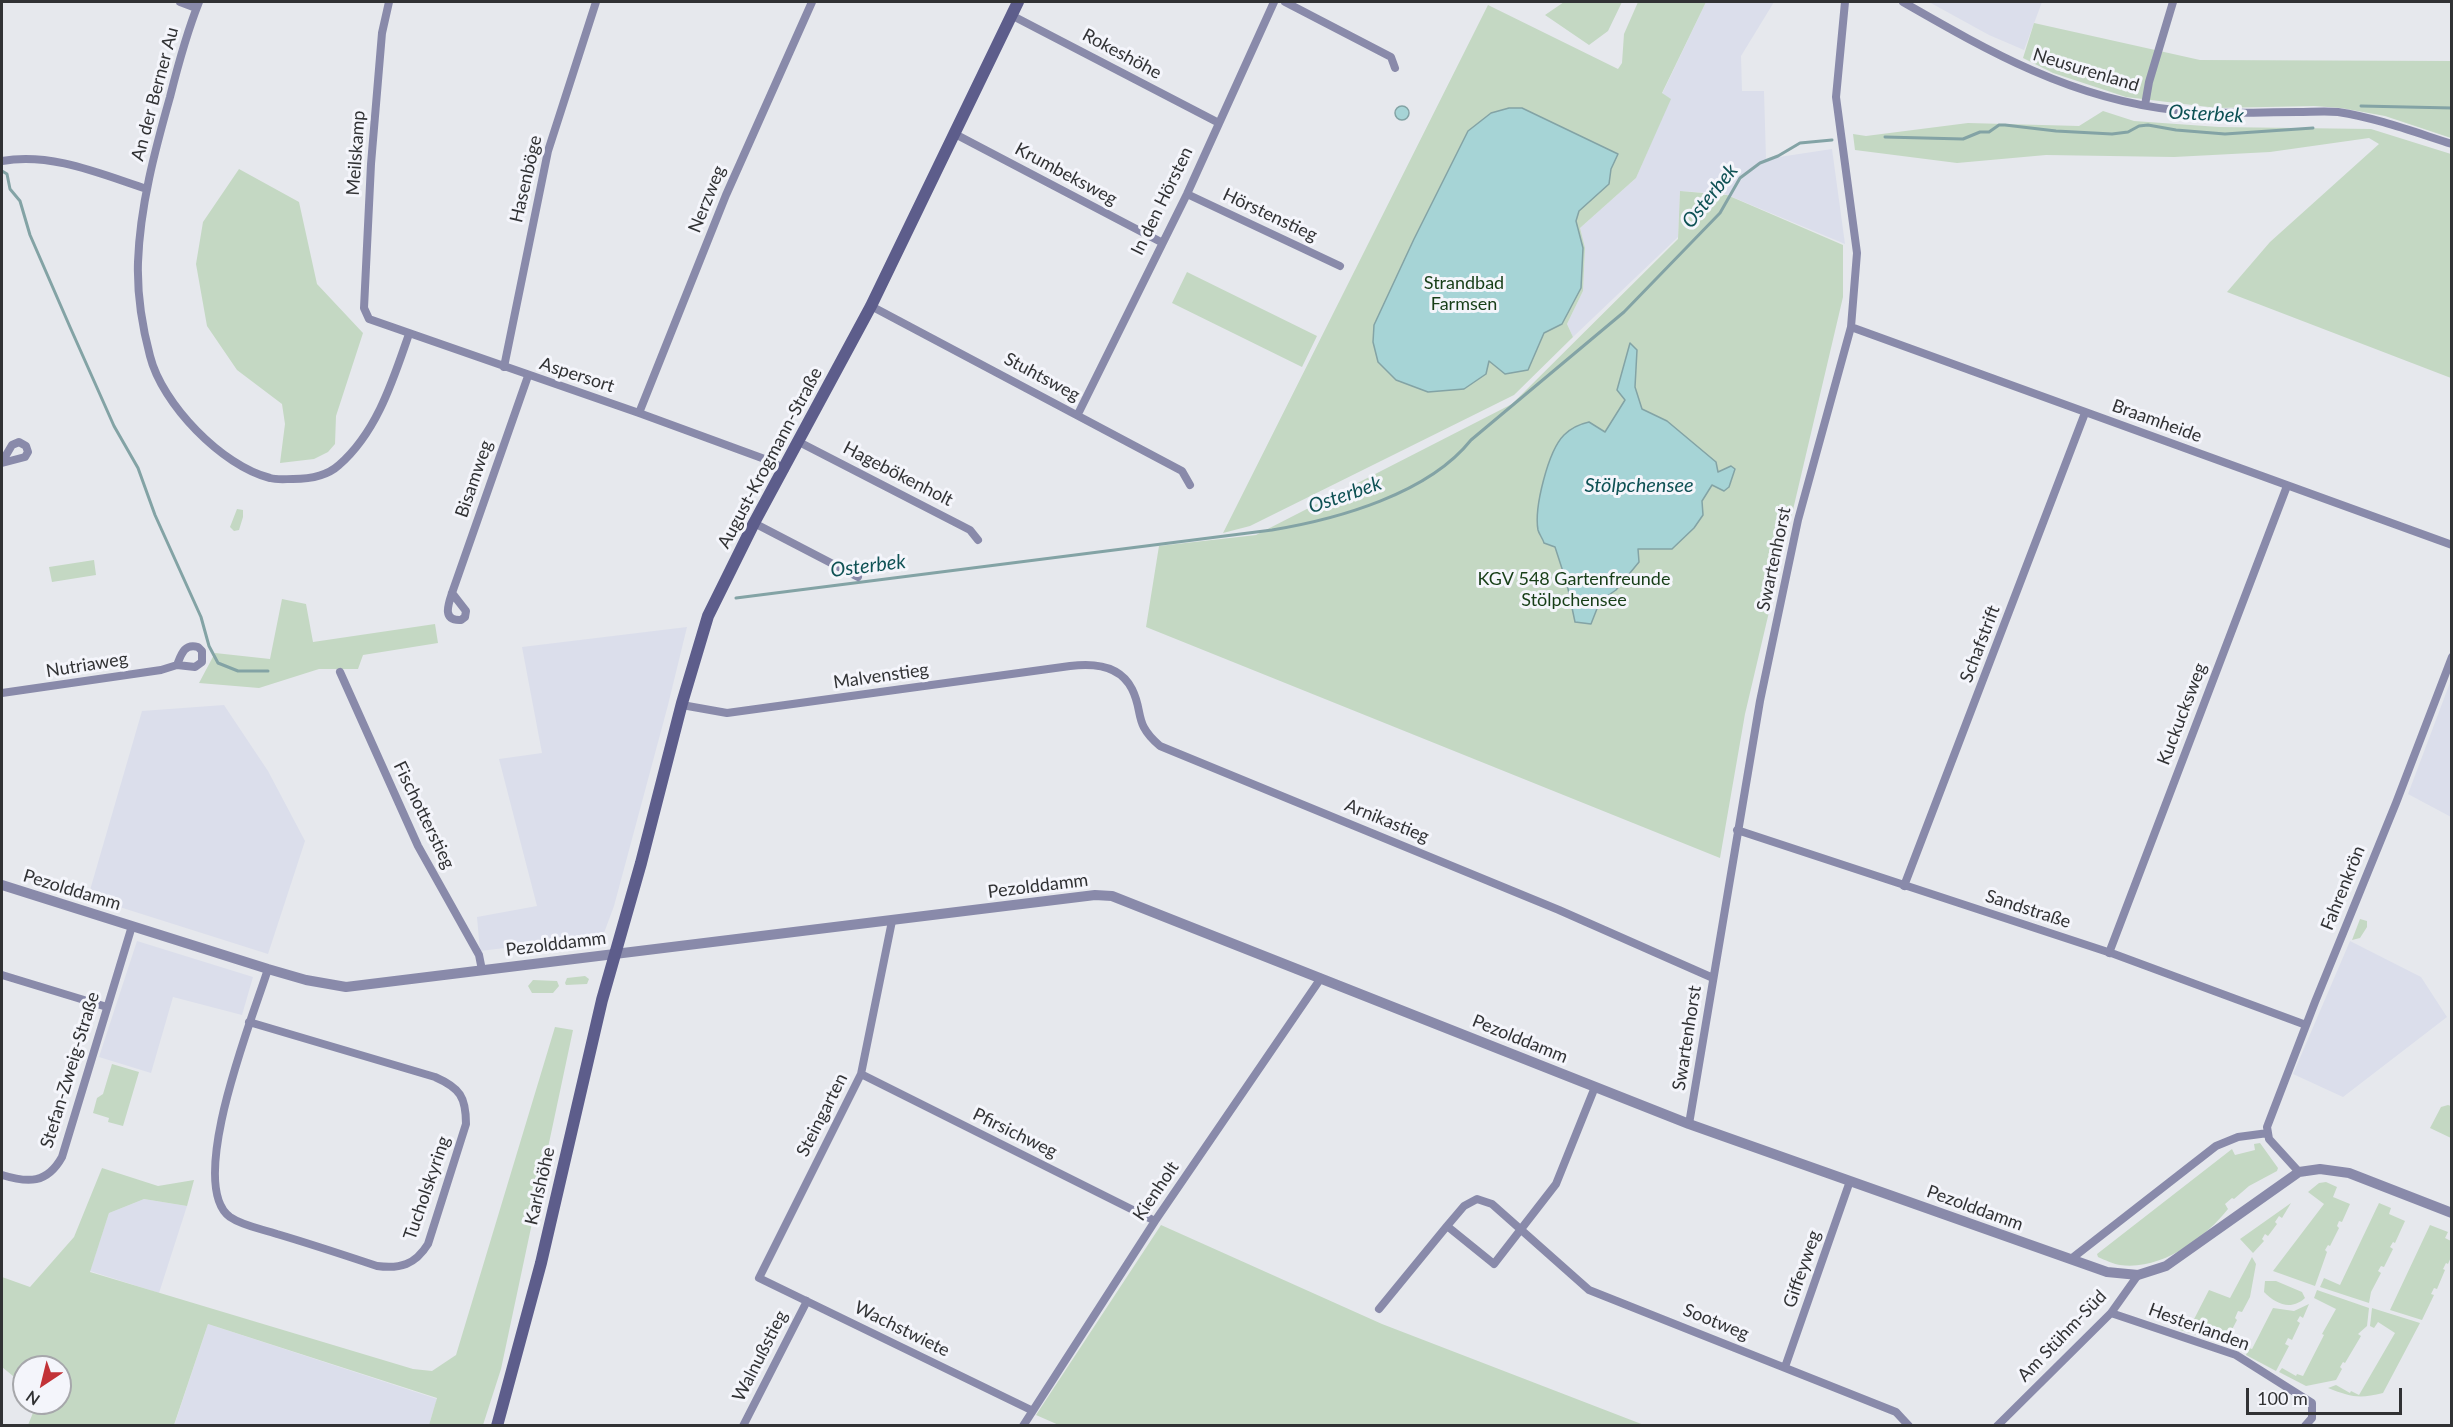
<!DOCTYPE html>
<html>
<head>
<meta charset="utf-8">
<style>
  body { margin:0 }
  #map { position:relative; width:2453px; height:1427px; overflow:hidden; background:#e6e8ed; font-family:Lato,sans-serif }
  canvas { display:block }
  .frame { position:absolute; inset:0; border:3px solid #313234; pointer-events:none }
  .north { position:absolute; left:12px; top:1355px; width:60px; height:60px; box-sizing:border-box; background:#f4f5fb; border:2px solid #a6a7ab; border-radius:50%; rotate:215deg; font-size:16px; font-weight:700; line-height:24px; text-align:center; color:#313234 }
  .north::after { content:''; display:block; margin:auto; width:21px; height:27px; background:#c23237; clip-path:polygon(50% 0,100% 100%,50% 72%,0 100%) }
  .scale { position:absolute; left:2246px; top:1388px; width:156px; height:27px; box-sizing:border-box; border:3px solid #313234; border-top:0; padding-left:8px; font-size:18px; line-height:21px; white-space:nowrap; color:#313234; -webkit-text-stroke:4px #f4f5fb; paint-order:stroke }
</style>
</head>
<body>
<div id="map">
<canvas width="2453" height="1427"></canvas>
<div class="frame"></div>
<div class="north">N</div>
<div class="scale">100 m</div>
</div>
<script>
const c = document.querySelector('canvas').getContext('2d');
c.lineJoin = 'round';
function paint(path, color) {
  c.fillStyle = color;
  c.fill(path, 'evenodd');
}
function trace(path, color, width, dash) {
  c.strokeStyle = color;
  c.lineWidth = width;
  c.lineCap = dash ? 'butt' : 'round';
  c.setLineDash(dash || []);
  c.stroke(path);
}
function label(font, color, halo, rows, align = 'center') {
  c.font = font + ' Lato,sans-serif';
  c.lineWidth = 6;
  c.setLineDash([]);
  c.textBaseline = 'middle';
  c.strokeStyle = halo;
  c.fillStyle = color;
  for (const [text, x, y, turn = 0] of rows) {
    c.save();
    c.translate(x, y);
    c.rotate((+turn || 0) * Math.PI / 180);
    c.textAlign = isNaN(turn) ? turn : align;
    if (halo) c.strokeText(text, 0, 0);
    c.fillText(text, 0, 0);
    c.restore();
  }
}
const built = new Path2D(`
  M1706,2H1774L1741,56L1742,91H1764L1766,159L1832,149L1845,244L1725,194L1680,191L1678,237L1573,337L1567,324L1583,291L1585,248L1580,228L1636,178L1670,99L1662,94Z
  M1929,2H2042L2024,50L1989,35Z
  M687,627L668,705L614,906L604,933L596,937L480,951L477,917L537,906L499,759L542,753L522,647Z
  M2451,680L2452,817H2451L2408,794Z
  M224,705L268,771L305,841L268,954L88,897L142,711Z
  M137,941L253,977L242,1015L173,997L151,1073L99,1057Z
  M2350,941L2421,977L2447,1017L2343,1097L2293,1074Z
  M144,1199L187,1206L159,1293L90,1271L109,1213Z
  M208,1324L437,1399L429,1425L174,1426Z`);
const green = new Path2D(`
  M1564,2H1622L1608,31L1589,45L1545,15Z
  M1638,2H1706L1662,93L1671,99L1636,178L1580,228L1585,248L1583,291L1567,324L1573,337L1514,395L1250,526L1223,533L1488,5L1618,69L1622,63L1624,34Z
  M2034,23L2200,60L2451,61V138L2385,116L2341,108L2314,106L2217,108L2126,97L2053,73L2023,58Z
  M2103,111L2134,121L2219,127L2371,129L2451,154V378L2227,292L2270,242L2379,144L2369,138L2270,152L2174,157L2046,155L1957,163L1855,150L1853,134L1866,136L1968,123L2079,126Z
  M239,169L299,202L317,284L363,333L336,416L335,444L328,452L314,459L280,463L285,424L282,404L237,370L207,326L196,264L203,222Z
  M1680,191L1727,195L1843,245V297L1745,714L1720,858L1146,627L1159,546L1256,535L1512,404L1678,239Z
  M1187,272L1317,336L1302,367L1172,303Z
  M237,509L243,510V517L239,530L234,531L230,527Z
  M94,560L96,575L52,582L49,567Z
  M282,599L306,604L313,642L435,624L438,643L363,655L358,669H319L259,688L199,683L215,653L270,659Z
  M2360,919L2367,921V927L2360,938L2352,940Z
  M585,976L589,979L587,984L566,985L565,983L567,978Z
  M533,980L557,981L559,986L553,993H532L528,986Z
  M555,1027L573,1030L501,1369L483,1425H429L437,1398L208,1324L174,1425H28L37,1403H60V1367H24V1385L2,1367V1277L30,1287L74,1237L102,1168L158,1186L194,1180L187,1206L144,1199L109,1213L90,1272L413,1369L432,1371L456,1355Z
  M112,1064L139,1072L123,1126L108,1122L109,1118L93,1113L97,1098L103,1094Z
  M2448,1105L2451,1106V1138L2430,1128L2441,1107Z
  M2260,1143L2278,1168L2277,1171L2249,1186L2234,1199L2232,1198L2225,1204L2228,1209C2205,1238 2161,1271 2120,1265C2113,1264 2105,1260 2098,1257L2097,1254L2232,1149L2235,1155L2255,1150L2254,1144Z
  M2326,1182L2337,1187L2333,1197L2350,1204L2342,1222L2339,1221L2337,1226L2339,1228L2330,1246L2328,1245L2325,1250L2327,1252L2315,1286L2273,1271L2324,1204L2308,1192L2319,1183Z
  M2291,1203L2282,1218L2279,1216L2275,1222L2277,1224L2268,1236L2265,1234L2262,1239L2264,1241L2253,1253L2240,1239Z
  M2379,1203L2391,1208L2389,1214L2405,1221L2395,1243L2393,1242L2390,1247L2393,1249L2384,1267L2381,1266L2378,1271L2381,1273L2371,1292L2369,1303L2320,1287L2324,1278L2340,1285Z
  M1161,1225L1382,1324L1644,1425L1061,1426L1036,1415Z
  M2430,1225L2448,1232L2445,1238L2451,1241V1257L2448,1264L2446,1263L2443,1269L2445,1270L2437,1289L2434,1288L2431,1294L2434,1295L2422,1320L2390,1310Z
  M2252,1257L2256,1264L2250,1297L2242,1312L2238,1311L2235,1318L2237,1320L2225,1343L2180,1330L2182,1326L2190,1327L2209,1290L2230,1298Z
  M2265,1281H2276L2302,1292L2305,1298C2291,1311 2276,1304 2264,1292Z
  M2317,1290L2369,1308L2367,1326L2358,1334L2361,1336L2345,1363L2343,1362L2340,1367L2342,1369L2336,1380L2306,1386L2279,1372L2282,1368L2296,1376L2297,1374L2303,1376L2324,1335L2322,1334L2336,1309L2314,1298Z
  M2309,1304L2303,1318L2300,1316L2297,1321L2300,1323L2292,1340L2288,1338L2285,1344L2289,1346L2276,1371L2246,1355L2249,1348L2252,1349L2273,1308L2294,1311Z
  M2372,1308L2420,1323L2383,1393C2359,1399 2351,1397 2328,1388L2336,1385L2350,1393L2351,1391L2359,1395L2395,1333L2378,1322L2374,1328L2370,1326Z`);
const water = new Path2D(`
  M1395 113a7 7 0 1 1 14 0a7 7 0 1 1-14 0Z
  M1509,108H1522L1618,154L1611,169L1609,184L1579,211L1576,221L1583,248L1581,288L1562,324L1544,333L1528,370L1505,374L1489,361L1486,374L1464,389L1428,392L1396,380L1378,362L1373,342L1374,325L1414,239L1468,131L1491,113Z
  M1630,343L1637,350L1635,387L1642,409L1667,421L1716,462L1718,472L1731,466L1735,469L1729,487L1724,491L1712,485L1702,501L1703,515L1694,528L1672,549H1638L1639,562L1616,590L1600,601L1591,624L1575,622L1567,584L1555,547L1544,543C1543,539 1539,534 1538,530C1534,508 1548,451 1564,435C1571,428 1580,424 1589,422L1605,432L1625,400L1617,390Z`);
const stream = new Path2D(`
  M2361,106L2452,108
  M1885,137L1963,139L1980,132H1989L1999,125H2005L2056,131L2112,134L2128,132L2139,126L2148,125L2176,130L2225,134L2313,128
  M2,171L7,174L10,189L20,201L30,235L70,327L114,426L138,468L155,515L201,617L209,646L218,663L238,671H268
  M736,598L1272,530C1338,519 1428,494 1471,440L1624,312L1720,213L1740,178L1760,163L1778,156L1800,143L1832,140`);
const minor = new Path2D(`
  M180,2L196,8
  M199,2C187,32 178,65 170,97C155,150 140,206 138,262C137,293 142,326 150,356C162,404 222,466 270,478C277,480 285,479 293,479C309,479 327,476 339,465C377,432 393,380 409,334
  M389,2L382,33L371,164L364,308L369,319L639,413L770,461L785,469
  M1285,2L1391,57L1395,68
  M1903,2C1990,52 2072,99 2175,110C2215,115 2256,112 2297,112C2311,112 2325,111 2338,112C2377,118 2414,132 2452,144
  M1011,15L1217,122
  M2145,105L2149,82L2173,2
  M955,134L1161,242
  M2,161C51,152 101,174 147,189
  M1187,194L1340,266
  M871,306L1182,471L1190,485
  M1851,327L2452,545
  M504,367L548,151L596,2
  M639,413L726,195L812,2
  M1078,414L1187,194L1274,2
  M799,442L970,530L978,540
  M2,462L12,445L19,442L26,446L28,452L25,457L2,463
  M754,523L858,577
  M452,593L466,611L465,617L461,620C442,621 448,605 452,593L528,376
  M340,672L418,846L479,955L482,970
  M2,693L161,670L177,665L195,667L202,662V651L198,647C184,643 181,655 177,665
  M682,705L727,713L1070,666C1093,663 1120,665 1132,689C1144,713 1133,723 1160,746L1559,910L1713,978
  M1737,830L2114,954L2306,1025
  M1904,886L2085,413
  M892,921L861,1074L759,1278L1031,1410
  M2109,953L2287,486
  M2,975L107,1007
  M249,1022L435,1077C460,1088 466,1097 466,1124L428,1244C415,1265 400,1269 377,1266C344,1255 311,1244 277,1234C262,1229 243,1226 230,1217C185,1184 254,1014 268,969
  M861,1074L1155,1221
  M1595,1087L1556,1184L1494,1264L1447,1226L1464,1206L1477,1199L1492,1204L1589,1290L1896,1412L1909,1426
  M1689,1124L1760,701L1798,520L1851,327L1857,253L1836,97L1845,2
  M2299,1172L2269,1139L2267,1127L2315,1002L2396,803L2452,657
  M2,1175C28,1183 47,1184 62,1157L132,926
  M2071,1259L2216,1146L2238,1137L2268,1133
  M1379,1309L1447,1226
  M2111,1313L2236,1355L2312,1403V1418L2305,1426
  M1785,1367L1850,1181
  M743,1426L807,1301
  M1023,1426L1155,1221L1321,978
  M1997,1426L2111,1313L2138,1275`);
const tertiary = new Path2D(`
  M2,885L268,969L306,980L346,987L1095,895L1112,896L1689,1124L2107,1272L2138,1275L2166,1266L2299,1172L2320,1169L2349,1173L2452,1213`);
const secondary = new Path2D(`
  M497,1426L541,1263L602,1000L641,863L682,703L708,616L754,523L871,306L1018,2`);
const streetNames = [
  ["Rokeshöhe",1122,54,28],
  ["Neusurenland",2086,70,17],
  ["An der Berner Au",155,94,-75],
  ["Meilskamp",356,153,-86],
  ["Krumbeksweg",1066,174,28],
  ["Hasenböge",526,179,-77],
  ["Nerzweg",707,199,-68],
  ["In den Hörsten",1162,201,-64],
  ["Hörstenstieg",1270,215,25],
  ["Aspersort",577,375,18],
  ["Stuhtsweg",1042,377,28],
  ["Braamheide",2157,421,20],
  ["August-Krogmann-Straße",770,458,-62],
  ["Hagebökenholt",898,474,27],
  ["Bisamweg",474,479,-71],
  ["Swartenhorst",1774,559,-78],
  ["Schafstrift",1980,644,-69],
  ["Nutriaweg",87,665,-9],
  ["Malvenstieg",881,676,-8],
  ["Kuckucksweg",2182,714,-69],
  ["Fischotterstieg",424,815,64],
  ["Arnikastieg",1387,821,22],
  ["Pezolddamm",1038,886,-7],
  ["Fahrenkrön",2343,888,-68],
  ["Pezolddamm",72,890,17],
  ["Sandstraße",2028,909,18],
  ["Pezolddamm",556,944,-7],
  ["Swartenhorst",1687,1038,-81],
  ["Pezolddamm",1520,1039,22],
  ["Stefan-Zweig-Straße",70,1070,-73],
  ["Steingarten",822,1115,-63],
  ["Pfirsichweg",1015,1133,26],
  ["Karlshöhe",540,1186,-77],
  ["Tucholskyring",427,1188,-71],
  ["Kienholt",1156,1191,-56],
  ["Pezolddamm",1975,1208,20],
  ["Giffeyweg",1802,1269,-71],
  ["Sootweg",1716,1322,22],
  ["Hesterlanden",2199,1327,20],
  ["Wachstwiete",902,1329,26],
  ["Am Stühm-Süd",2062,1336,-46],
  ["Walnußstieg",760,1356,-63]
];
const parkNames = [
  ["Strandbad",1464,283],
  ["Farmsen",1464,304],
  ["KGV 548 Gartenfreunde",1574,579],
  ["Stölpchensee",1574,600]
];
const waterNames = [
  ["Osterbek",2206,114,3],
  ["Osterbek",1710,196,-51],
  ["Stölpchensee",1639,486],
  ["Osterbek",1345,495,-19],
  ["Osterbek",868,566,-7]
];
paint(built, '#dbdeeb');
paint(green, '#c4d8c3');
paint(water, '#a6d4d6');
trace(water, '#83a3a5', 1.5);
trace(stream, '#83a3a5', 3);
trace(minor, '#898aaa', 8);
trace(tertiary, '#898aaa', 10);
trace(secondary, '#5d5d8b', 12);
label('18px', '#313234', '#f4f5fb', streetNames);
label('18px', '#173e17', '#f4f5fb', parkNames);
label('italic 20px', '#0e5154', '#f4f5fb', waterNames);
</script>
</body>
</html>
